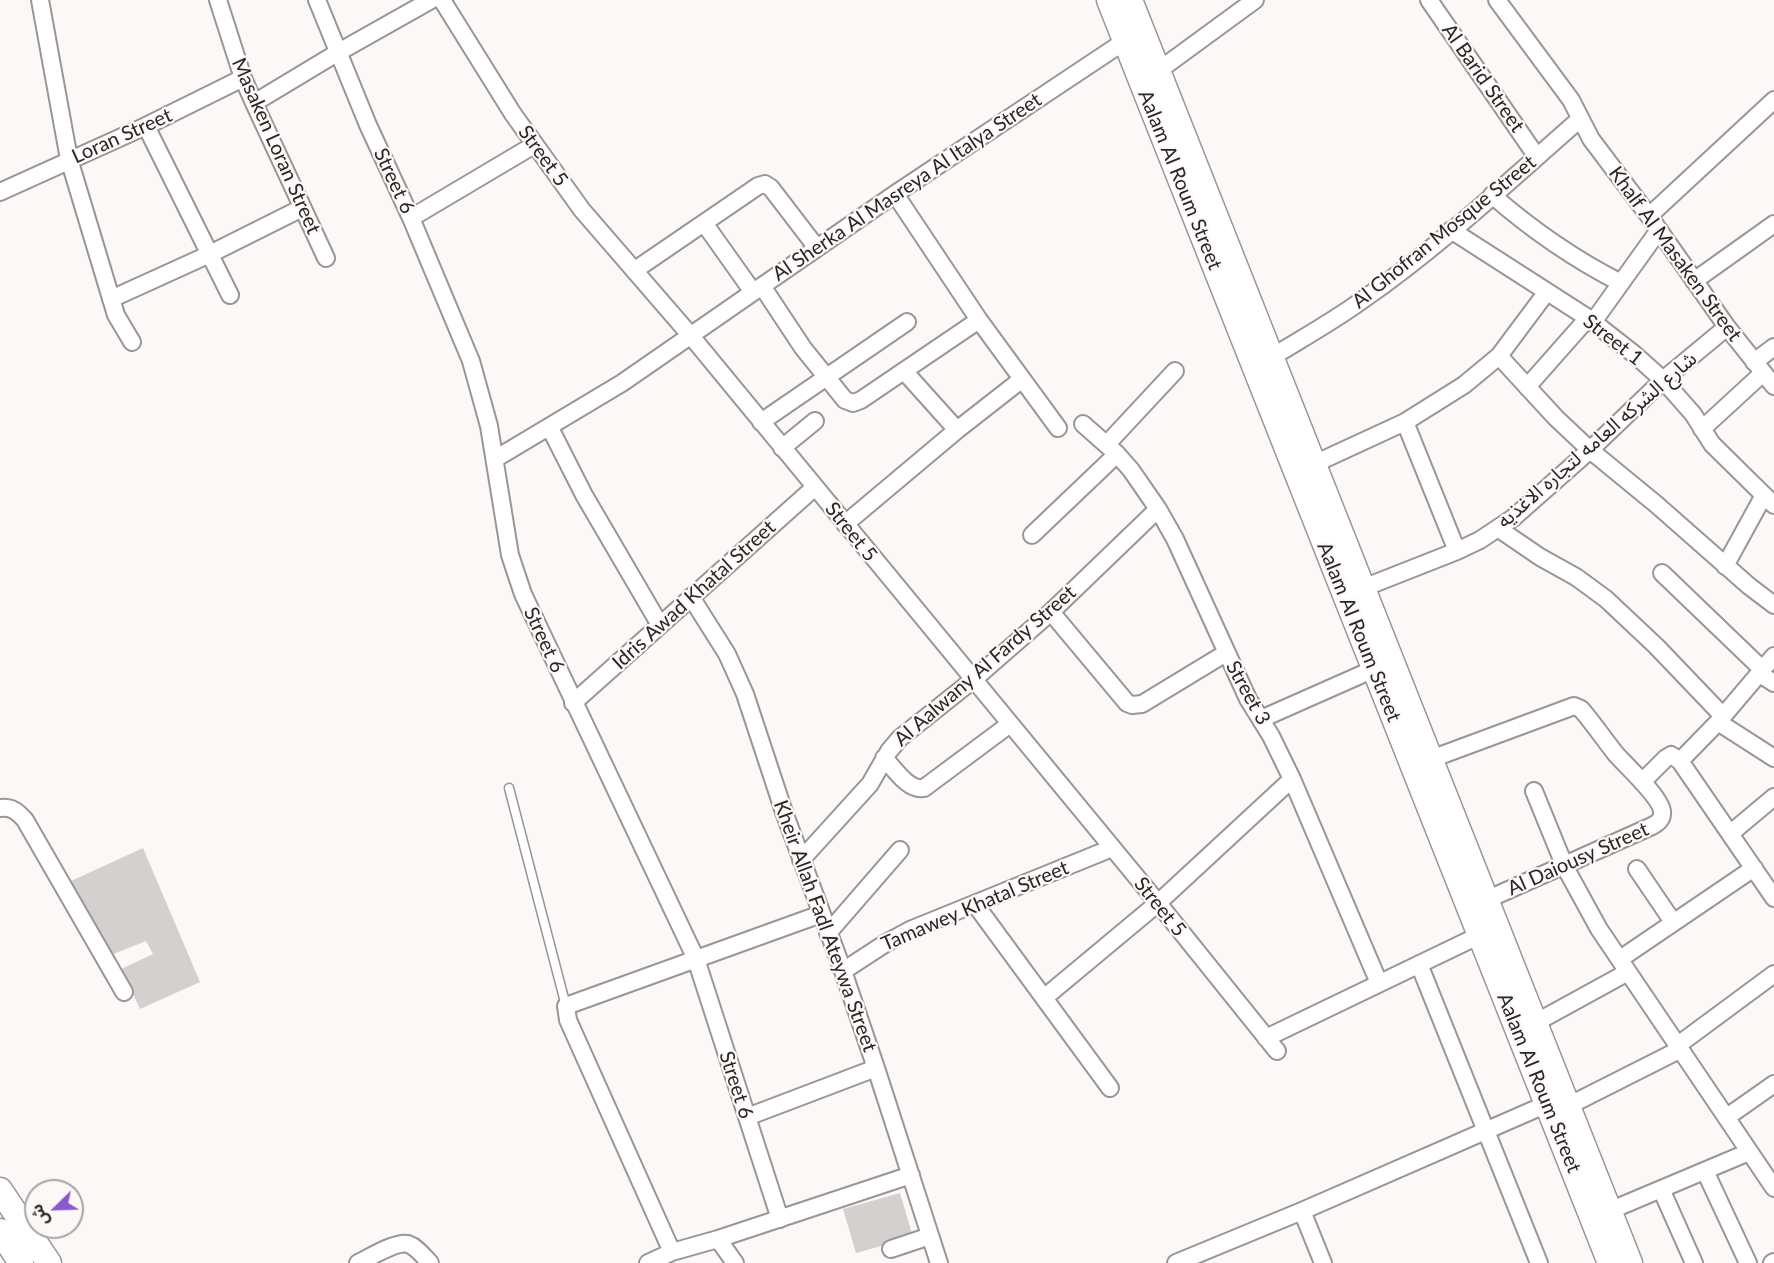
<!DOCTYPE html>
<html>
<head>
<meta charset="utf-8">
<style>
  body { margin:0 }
  #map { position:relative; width:1774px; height:1263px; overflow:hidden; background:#fcf8f7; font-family:Lato,"Noto Sans Arabic",sans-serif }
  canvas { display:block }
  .north { position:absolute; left:24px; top:1179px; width:60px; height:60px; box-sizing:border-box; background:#fcf8f7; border:2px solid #a7a4a3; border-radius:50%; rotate:247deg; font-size:16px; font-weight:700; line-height:24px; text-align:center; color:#272625 }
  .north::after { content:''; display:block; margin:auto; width:21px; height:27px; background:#865ad3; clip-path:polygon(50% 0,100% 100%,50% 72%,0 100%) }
</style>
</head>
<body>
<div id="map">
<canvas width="1774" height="1263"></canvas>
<div class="north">ش</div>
</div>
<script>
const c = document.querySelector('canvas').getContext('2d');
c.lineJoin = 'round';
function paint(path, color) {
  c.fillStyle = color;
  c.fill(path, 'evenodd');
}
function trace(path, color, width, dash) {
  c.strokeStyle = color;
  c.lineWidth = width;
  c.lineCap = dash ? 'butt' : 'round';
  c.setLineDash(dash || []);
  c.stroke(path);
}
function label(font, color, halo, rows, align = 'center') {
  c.font = font + ' Lato,"Noto Sans Arabic",sans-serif';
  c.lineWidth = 4.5;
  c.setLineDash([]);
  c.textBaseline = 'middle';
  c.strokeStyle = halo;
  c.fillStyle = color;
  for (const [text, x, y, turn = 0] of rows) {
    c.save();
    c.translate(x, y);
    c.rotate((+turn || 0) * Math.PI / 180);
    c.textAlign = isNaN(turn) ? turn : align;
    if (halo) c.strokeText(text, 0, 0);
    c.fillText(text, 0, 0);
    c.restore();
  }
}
const building = new Path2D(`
  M143,848L200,982L140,1009L121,969L153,954L146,941L111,955L69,882Z
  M900,1193L913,1237L856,1253L843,1209Z`);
const lane = new Path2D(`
  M509,788L566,1006`);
const street = new Path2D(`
  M40,0L69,159L116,315L132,342
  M218,0L243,78L254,103L326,258
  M317,0L368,125L411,218L471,361L489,426L510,555L523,594L696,959L780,1219
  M442,0L513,114L582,210L691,336L1158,903L1277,1051
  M1429,0L1537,157
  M1497,0L1571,100L1591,139L1649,216L1727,327L1774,386
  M1158,71L1255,0
  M254,103L337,53L431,0
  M146,126L230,295
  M0,192L146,126L243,78
  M895,194L979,320L1058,428
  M1492,195C1532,230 1574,259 1621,283
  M1649,216L1774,100
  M411,218L534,145
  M704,223L753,292
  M1451,230L1588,318L1634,354L1663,380L1693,414L1712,444L1774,505
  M635,270L758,186L765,184L771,188L817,248
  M1694,281L1774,224
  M762,286L803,348L845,400L853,403L861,400L979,320
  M111,299L210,254L302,208
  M1593,322L1659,230
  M1499,356L1556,418L1590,450L1657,505L1749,586L1774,605
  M1272,357C1301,339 1332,322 1361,301C1439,247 1509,181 1580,119
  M1754,362L1774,347
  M904,371L957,430
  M1527,387L1588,318
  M761,422L907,322
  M1405,422L1457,551
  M1083,424L1117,454L1131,470L1158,509L1175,539L1248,699L1271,736L1292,779L1379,983
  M550,428L584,495L660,625
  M1702,429L1763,373
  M1107,444L1175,371
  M782,448L815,421
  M495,459L622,383L895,194L1125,41
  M1314,464L1405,422L1464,385L1499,356L1546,293
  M845,524L957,430L1021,380
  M1499,529L1540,557L1576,577L1606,599L1656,646L1723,716
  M1032,535L1117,454
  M1725,566L1764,495
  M1662,573L1763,670
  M1363,588L1457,551L1480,540L1513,518L1590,450L1663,380L1727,327
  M691,597L727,654L745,694L784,812L843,971L876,1068L939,1263
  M1051,612L1127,703L1132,705L1142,704L1226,653
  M1760,674L1774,683
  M573,703L815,487
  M1261,719L1374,669
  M1718,722L1774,758
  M884,758C895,769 908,791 924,788L1010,724
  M1431,759L1574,706L1581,709C1593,723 1604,739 1615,753C1626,766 1660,796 1662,811C1663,819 1658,823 1652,826L1486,900
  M1680,761L1718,722L1774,656
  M1642,782L1666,758L1671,755L1680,761L1774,898
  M1534,791L1565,867L1599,929L1774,1188
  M0,808C12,807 17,811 25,820L124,992
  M1731,833L1774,797
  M801,860L870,784L889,751L900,738L973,680L1051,612L1158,509
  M1637,869L1673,922
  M975,904L1110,1088
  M828,933L900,850
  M1620,959L1754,868
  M1419,964L1539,1263
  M843,971L886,943L910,930L1112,848
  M1044,998L1158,903L1292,779
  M1535,1023L1628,972
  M1266,1038L1480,935
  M1678,1045L1774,974
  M1568,1106L1681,1049
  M747,1117L876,1068
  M1727,1117L1774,1084
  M1705,1171L1748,1263
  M1661,1189L1694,1263
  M1302,1211L1323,1263
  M1609,1211L1749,1152
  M718,1239L735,1263
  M891,1249L930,1236
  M672,1252L568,1020L566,1006L821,914
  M358,1263C369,1258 396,1241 408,1244C417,1247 424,1257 430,1263
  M648,1263L672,1252L718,1239L911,1175
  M1176,1263L1302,1211L1547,1104
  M1772,1263L1774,1262`);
const secondary = new Path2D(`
  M1109,0L1610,1263
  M1130,0L1630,1263
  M0,1190L49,1263
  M0,1231L21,1263`);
const streetNames = [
  ["Al Barid Street",1483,78,55],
  ["Loran Street",122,136,-24],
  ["Masaken Loran Street",276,146,66],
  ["Street 5",543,156,54],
  ["Aalam Al Roum Street",1180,180,68],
  ["Street 6",394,181,65],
  ["Al Sherka Al Masreya Al Italya Street",907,187,-34],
  ["Al Ghofran Mosque Street",1444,232,-39],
  ["Khalf Al Masaken Street",1675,254,54],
  ["Street 1",1613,340,38],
  ["شارع الشركه العامه لتجاره الاغذيه",1597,440,-41],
  ["Street 5",851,532,51],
  ["Idris Awad Khatal Street",694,595,-42],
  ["Aalam Al Roum Street",1359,632,68],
  ["Street 6",544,640,65],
  ["Al Aalwany Al Fardy Street",985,666,-41],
  ["Street 3",1248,693,61],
  ["Al Daiousy Street",1578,859,-24],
  ["Tamawey Khatal Street",975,906,-23],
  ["Street 5",1160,907,51],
  ["Kheir Allah Fadl Ateywa Street",825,926,70],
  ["Aalam Al Roum Street",1539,1083,68],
  ["Street 6",736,1085,72]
];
paint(building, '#d5d0d0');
trace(lane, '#999694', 11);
trace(street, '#999694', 20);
trace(secondary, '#999694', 27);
trace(lane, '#fff', 8);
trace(street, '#fff', 16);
trace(secondary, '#fff', 24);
label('20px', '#272625', '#fcf8f7', streetNames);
</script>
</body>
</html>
